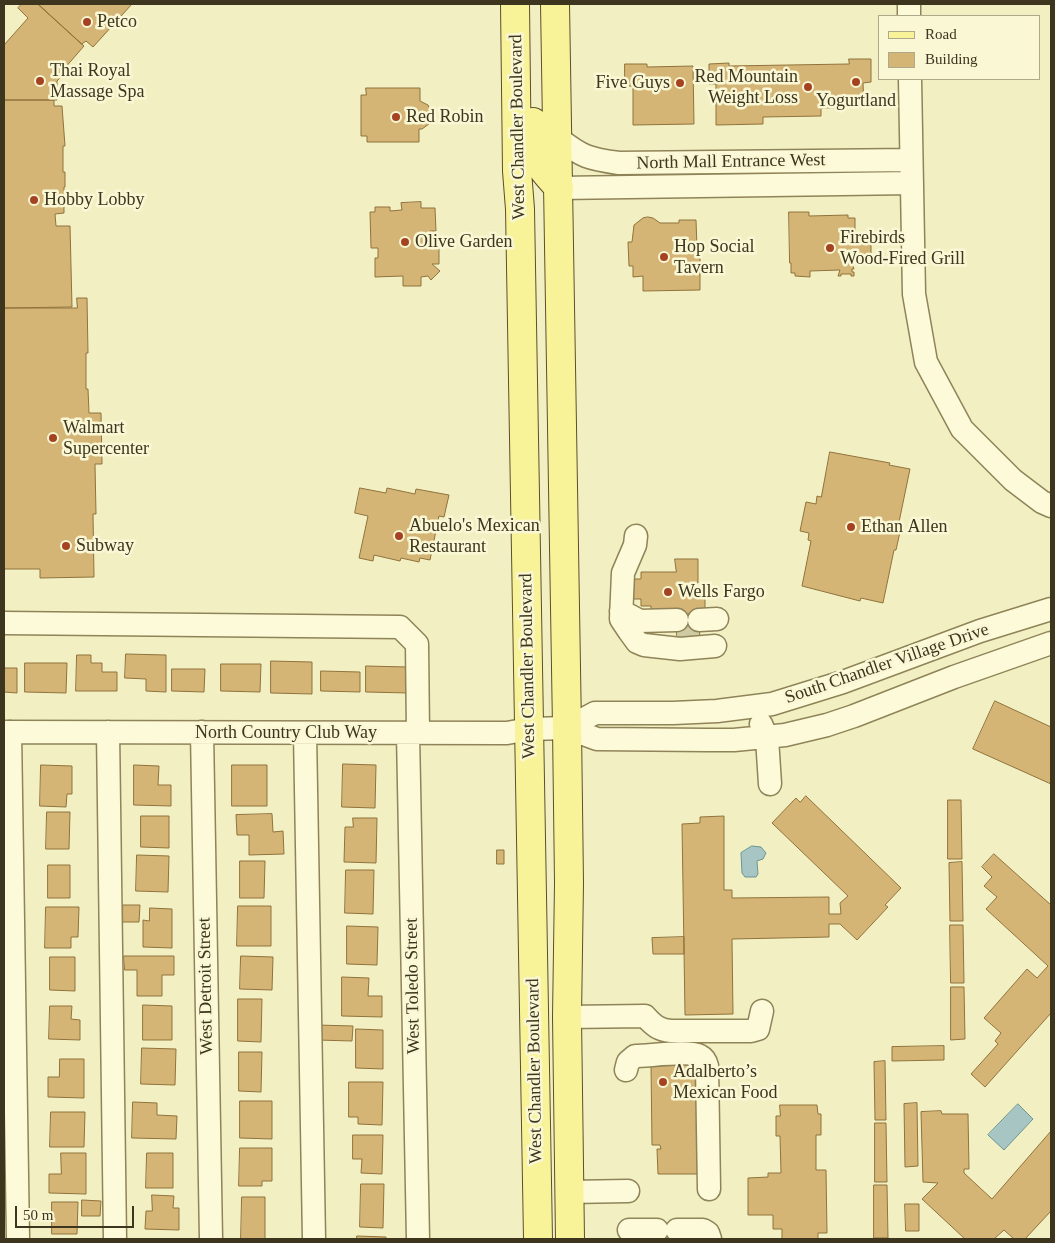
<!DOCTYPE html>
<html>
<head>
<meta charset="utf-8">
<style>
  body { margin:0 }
  #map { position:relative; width:1055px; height:1243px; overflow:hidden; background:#f2f0c3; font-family:Georgia,serif }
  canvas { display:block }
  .frame { position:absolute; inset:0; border:5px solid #3d351d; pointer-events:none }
  .legend { position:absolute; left:878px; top:15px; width:162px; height:65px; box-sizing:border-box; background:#f9f7d4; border:1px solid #aea98b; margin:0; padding:6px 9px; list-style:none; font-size:15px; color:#3d351d }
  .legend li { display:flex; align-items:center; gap:10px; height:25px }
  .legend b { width:25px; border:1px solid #aea98b }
  .scale { position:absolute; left:15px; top:1206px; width:119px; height:22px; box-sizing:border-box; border:2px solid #3d351d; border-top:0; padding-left:6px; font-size:15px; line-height:18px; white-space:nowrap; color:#3d351d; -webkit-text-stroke:4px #f9f7d4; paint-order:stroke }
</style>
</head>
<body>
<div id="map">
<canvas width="1055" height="1243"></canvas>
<div class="frame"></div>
<ul class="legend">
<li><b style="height:6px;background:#f8f398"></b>Road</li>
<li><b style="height:14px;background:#d4b576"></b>Building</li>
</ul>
<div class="scale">50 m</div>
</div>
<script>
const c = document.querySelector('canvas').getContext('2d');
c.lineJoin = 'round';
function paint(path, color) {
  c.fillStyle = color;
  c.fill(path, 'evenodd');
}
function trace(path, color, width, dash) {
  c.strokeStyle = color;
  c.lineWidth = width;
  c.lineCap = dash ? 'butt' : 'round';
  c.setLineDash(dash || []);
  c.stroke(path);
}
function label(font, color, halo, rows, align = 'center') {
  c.font = font + ' Georgia,serif';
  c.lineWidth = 5;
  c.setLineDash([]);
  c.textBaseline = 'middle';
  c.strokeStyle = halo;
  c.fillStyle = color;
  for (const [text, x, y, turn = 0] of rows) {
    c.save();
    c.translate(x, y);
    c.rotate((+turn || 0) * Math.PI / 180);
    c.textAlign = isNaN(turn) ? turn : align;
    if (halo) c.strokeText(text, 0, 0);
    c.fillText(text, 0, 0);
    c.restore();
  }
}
const water = new Path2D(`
  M752,846L761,847L766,853L763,859L757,861L758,874L756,877H745L742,873L741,853Z
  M1018,1104L1033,1119L1004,1150L988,1135Z`);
const building = new Path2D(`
  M22,4H38L84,46L64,69L67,71L57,81V100H4V45L28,18L18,8Z
  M38,4H132L93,47L86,41L82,44Z
  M849,59H871V82L863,83L864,107L821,108V116L763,117V124L716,125V84H709V64L729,63V66L849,64Z
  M625,64H647V67L693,66L694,124L633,125V86H625Z
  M366,88H420V101L428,105L432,114L429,124L422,129H419V142H367V136H361V95H366Z
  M4,100H54V106H62L65,146H63V172H65V187H64V213L55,214L56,226H70L72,307L4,308Z
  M421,202V208H435L436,231H430V236H439V264H432L440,271L431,280L428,276L421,277V286H403V276L375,277V258H378V248H371L370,212H375V207H390V211L402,210L401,203Z
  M789,212H809V216L848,215V218H855V238H871V257H857V260L851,261L854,269H852V272H854V276H851V274H841V276H838L840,270L810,271V277L795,276V273H791V263H790Z
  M648,217L653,218L660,223H679V220H696L697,248H700V290L643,291V276L633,277V266H629L628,242H632L634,225L643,218Z
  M77,298H87L88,353H86V389H88L89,413H101L102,464H95L96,514H93L94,577L40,578V569H4V308H77Z
  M830,452L890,463L889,465L910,469L899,522L902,523L896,550H894L883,603L861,598L860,601L802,586L811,541L808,540L809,533L800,531L806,502L816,504L817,496L821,497Z
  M360,488L386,493L387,488L415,494L416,489L449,495L444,517L439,516L430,560L420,558L419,562L401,558L400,561L374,555L373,561L359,558L368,516L355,513Z
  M675,559H698V583H691V590H705V609L699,614L651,616V606H641V599H633L632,579H641V572H676Z
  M699,614L700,645H677L676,615Z
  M126,654L166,655V692L146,691V679L125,678Z
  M77,655H91V663H102V672H117V691H76Z
  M271,661L312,662V694L271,693Z
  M25,663H67L66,693L25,692Z
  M221,664H261L260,692L221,691Z
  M366,666L408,667V693L366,692Z
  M4,668H17V693L4,692Z
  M172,669H205L204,692L172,691Z
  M321,671L360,672V692L321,691Z
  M995,701L1051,727V784L973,749Z
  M343,764L376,765L375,808L342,807Z
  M41,765L72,766V794H67L66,807L40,806Z
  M134,765L159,766L158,785H171V806L134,805Z
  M232,765H267V806H232Z
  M806,796L901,888L885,905L888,907L857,940L840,924H829V937L732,939L733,1014L685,1015L682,824L700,823V817L724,816V890H732V898L829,897V914H841L840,903L848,896L772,823L796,798L800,802Z
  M948,800H961L962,859H948Z
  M47,812H70L69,849H46Z
  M272,814L273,832L283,831L284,854L249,855V835H237L236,815Z
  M141,816H169V848L141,847Z
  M353,818H377L376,863L344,862L345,827H353Z
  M497,850H504V864H497Z
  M994,854L1051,905V1013L985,1087L971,1074L998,1044L995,1041L1001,1033L984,1018L1027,969L1037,978L1048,966L986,909L997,897L984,886L992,877L982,867Z
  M137,855L169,856L168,892L136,891Z
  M240,861H265L264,898H240Z
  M962,862L963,921H950L949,863Z
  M48,865H70V898H48Z
  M346,870H374L373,914L345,913Z
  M123,905H140L139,922H123Z
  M238,906H271V946H237Z
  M46,907H79L78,937H71V948H45Z
  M150,908L172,909V948L143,947V920L149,921Z
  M950,925H963L964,983H951Z
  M347,926L378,927L377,965L347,964Z
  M684,937V954H653L652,938Z
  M124,956H174V975H162V996H137V970H125Z
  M241,956L273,957L272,990L240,989Z
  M50,957H75V991L50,990Z
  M342,977L369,978L368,996H382V1017L342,1016Z
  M951,987H964L965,1039L951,1040Z
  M238,999H262L261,1042L238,1041Z
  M143,1005L172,1006V1040H143Z
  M50,1006H72L71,1019L80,1020V1040L49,1039Z
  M317,1025L353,1026L352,1041L317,1040Z
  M356,1029L383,1030V1069L356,1068Z
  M944,1046V1060L892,1061V1047Z
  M142,1048L176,1049L175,1085L141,1084Z
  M239,1052H262L261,1092L239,1091Z
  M60,1059H84V1098L48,1097V1077H59Z
  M885,1061L886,1120H875L874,1062Z
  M697,1062L699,1174H658L657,1149H661L660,1145H652L651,1065Z
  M349,1082H383L382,1125L358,1124V1117H349Z
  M240,1101H272V1139L240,1138Z
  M133,1102L157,1103V1115L177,1116L176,1139L132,1138Z
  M917,1103L918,1166L905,1167L904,1104Z
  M780,1105H817L818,1114H821V1135H816V1170H826L827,1233H818V1239H782V1229H773V1215H748V1178L768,1177V1173H781L780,1136H776V1116H780Z
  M941,1111L942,1114H968L969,1169H964V1173L992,1199L1051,1131V1211L1025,1239H1014L1004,1230L994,1239H965L922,1199L938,1183L923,1182L921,1112Z
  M51,1112H85L84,1147H50Z
  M875,1123H886L887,1182H875Z
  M353,1135H383L382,1174L361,1173L362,1159H353Z
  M240,1148H272V1181H262V1186H239Z
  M61,1153H86V1194L49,1193V1174H61Z
  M147,1153H173V1188H146Z
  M361,1184H384L383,1228L360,1227Z
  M874,1185H887L888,1238H874Z
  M152,1195L174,1196L173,1208H179V1230L145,1229L146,1211H152Z
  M242,1197H265V1239H241Z
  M82,1200L101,1201L100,1216H82Z
  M52,1202H78L77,1234H52Z
  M905,1204H919V1231H906Z
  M357,1236L386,1237V1239H357Z`);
const minorTunnel = new Path2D(`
  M677,636H699`);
const minor = new Path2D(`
  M909,4V16
  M910,79L914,294L926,362L962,429L1013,480L1042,502L1051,506
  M558,138C582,157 589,159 619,163L911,160
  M559,188L912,183
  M636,536L635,545L623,573L621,619L629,631L637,642L644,645L680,649L715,646
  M621,611L640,621L677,620
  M699,620L717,619
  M4,623L400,627L417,644L418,733
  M761,724L767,738L770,784
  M567,728L595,713H673L717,711L772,704L843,682L980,631L1051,609
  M4,732L507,733L529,729L567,728L597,739L707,740H734L785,735L827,725L854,716L954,677L1051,643
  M10,732L18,1239
  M108,732L115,1239
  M202,732L211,1239
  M305,733L314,1239
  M408,734L418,1239
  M567,1017L645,1016C654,1026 659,1030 671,1031H751L758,1029L762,1011
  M626,1070L628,1062L635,1056C649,1056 689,1050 700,1056C704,1058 706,1062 707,1066L709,1189
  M569,1192L628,1191
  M629,1230H657
  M677,1230H703L708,1233L710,1239`);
const major = new Path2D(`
  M515,4L517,171L520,209L538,1239
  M555,4L567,728L569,883L567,1017L570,1239
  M533,122C534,159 534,161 559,188`);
const markers = [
  [87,22,5,"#a44222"],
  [40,81,5,"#a44222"],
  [856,82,5,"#a44222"],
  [680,83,5,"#a44222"],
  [808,87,5,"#a44222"],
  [396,117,5,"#a44222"],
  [34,200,5,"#a44222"],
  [405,242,5,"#a44222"],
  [830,248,5,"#a44222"],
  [664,257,5,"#a44222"],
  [53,438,5,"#a44222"],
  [851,527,5,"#a44222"],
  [399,536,5,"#a44222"],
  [66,546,5,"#a44222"],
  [668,592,5,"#a44222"],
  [663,1082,5,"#a44222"]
];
const poiNames = [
  ["Petco",97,22],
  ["Thai Royal",50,71],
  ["Massage Spa",50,92],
  ["Red Mountain",798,77,"right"],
  ["Weight Loss",798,98,"right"],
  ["Five Guys",670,83,"right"],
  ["Yogurtland",856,101,"center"],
  ["Red Robin",406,117],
  ["Hobby Lobby",44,200],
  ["Firebirds",840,238],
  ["Wood-Fired Grill",840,259],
  ["Olive Garden",415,242],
  ["Hop Social",674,247],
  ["Tavern",674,268],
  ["Walmart",63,428],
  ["Supercenter",63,449],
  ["Abuelo's Mexican",409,526],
  ["Restaurant",409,547],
  ["Ethan Allen",861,527],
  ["Subway",76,546],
  ["Wells Fargo",678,592],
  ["Adalberto’s",673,1072],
  ["Mexican Food",673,1093]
];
const streetNames = [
  ["West Chandler Boulevard",518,127,-91],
  ["North Mall Entrance West",731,162,-1],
  ["South Chandler Village Drive",887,664,-19],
  ["West Chandler Boulevard",528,666,-91],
  ["North Country Club Way",286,733],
  ["West Detroit Street",206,986,-91],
  ["West Toledo Street",413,986,-91],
  ["West Chandler Boulevard",535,1071,-91]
];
paint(water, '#a6c5c3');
trace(water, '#6b9494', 1);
paint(building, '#d4b576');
trace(building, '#90723b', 1);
trace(minorTunnel, '#cecba2', 22, [22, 11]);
trace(minor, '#8f8358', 25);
trace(major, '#5c4f2c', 30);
trace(minor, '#fcfad8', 22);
trace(major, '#f8f398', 28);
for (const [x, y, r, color] of markers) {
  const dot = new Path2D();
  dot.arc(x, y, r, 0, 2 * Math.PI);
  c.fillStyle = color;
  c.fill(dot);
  trace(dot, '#f9f7d4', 2);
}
label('18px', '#3d351d', '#f9f7d4', poiNames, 'left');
label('18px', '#3d351d', '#f9f7d4', streetNames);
</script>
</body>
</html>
